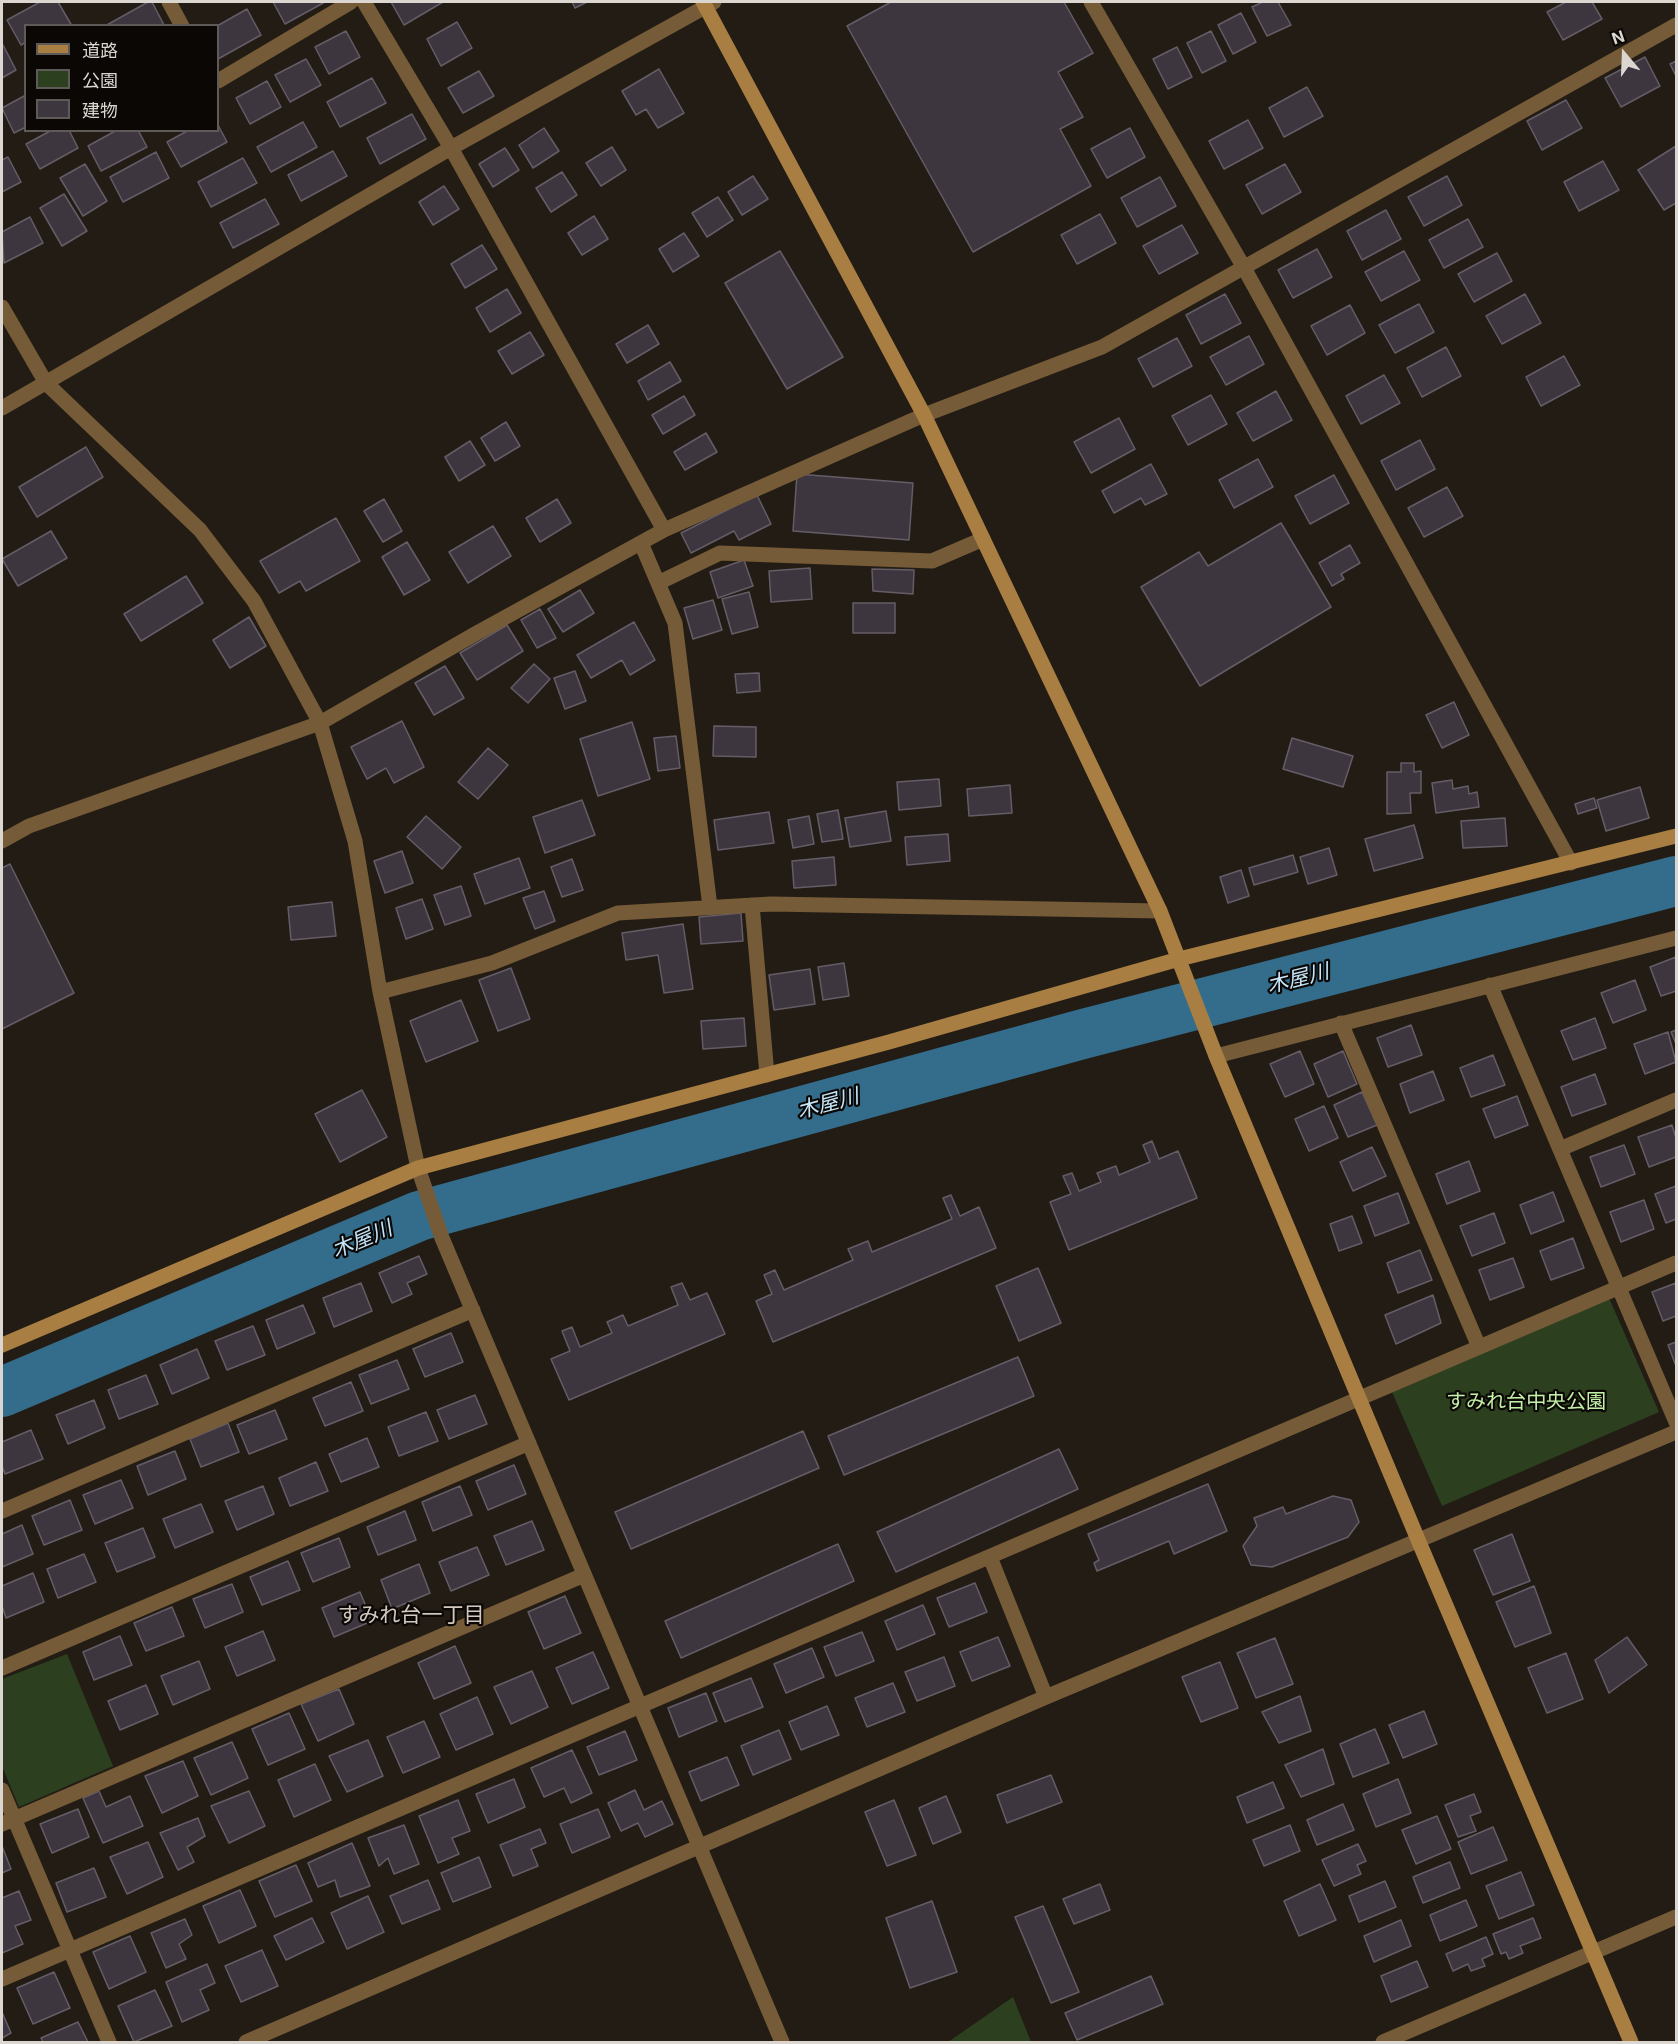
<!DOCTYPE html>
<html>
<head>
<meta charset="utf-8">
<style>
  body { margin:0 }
  #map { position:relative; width:1678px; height:2044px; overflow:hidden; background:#231c14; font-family:Inter,"Noto Sans JP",sans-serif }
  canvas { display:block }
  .frame { position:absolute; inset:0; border:3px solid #dcd6d1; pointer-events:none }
  .legend { position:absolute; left:24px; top:24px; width:195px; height:108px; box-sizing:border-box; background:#0a0705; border:2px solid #5e5a57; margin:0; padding:8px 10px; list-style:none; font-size:18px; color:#dcd6d1 }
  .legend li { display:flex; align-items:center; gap:12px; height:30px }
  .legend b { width:30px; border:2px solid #5e5a57 }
  .north { position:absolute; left:1594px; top:24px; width:60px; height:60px; -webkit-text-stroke:4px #0a0705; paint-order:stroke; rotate:341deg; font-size:16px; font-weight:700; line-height:24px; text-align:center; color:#dcd6d1 }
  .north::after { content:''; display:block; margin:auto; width:21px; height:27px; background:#dcd6d1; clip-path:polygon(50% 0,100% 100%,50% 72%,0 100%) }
</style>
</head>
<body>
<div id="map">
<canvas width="1678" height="2044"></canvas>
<div class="frame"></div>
<ul class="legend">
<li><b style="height:8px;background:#a87e42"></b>道路</li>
<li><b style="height:16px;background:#2c401f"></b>公園</li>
<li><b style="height:16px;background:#3d363f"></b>建物</li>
</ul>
<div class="north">N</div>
</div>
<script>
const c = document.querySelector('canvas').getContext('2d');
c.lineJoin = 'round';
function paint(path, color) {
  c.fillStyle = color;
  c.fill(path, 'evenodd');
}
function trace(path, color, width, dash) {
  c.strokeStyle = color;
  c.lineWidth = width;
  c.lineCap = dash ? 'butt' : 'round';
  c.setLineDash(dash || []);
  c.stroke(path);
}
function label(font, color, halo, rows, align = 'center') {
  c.font = font + ' Inter,"Noto Sans JP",sans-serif';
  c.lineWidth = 4.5;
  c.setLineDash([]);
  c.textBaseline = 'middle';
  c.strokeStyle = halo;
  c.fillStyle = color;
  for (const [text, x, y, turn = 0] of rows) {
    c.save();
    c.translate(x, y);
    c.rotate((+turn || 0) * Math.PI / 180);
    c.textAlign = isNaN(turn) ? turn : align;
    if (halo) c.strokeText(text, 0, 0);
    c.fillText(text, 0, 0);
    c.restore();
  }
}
const green = new Path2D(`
  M1609,1298L1659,1412L1442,1506L1392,1392Z
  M67,1654L113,1766L19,1807L2,1766V1679Z
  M1013,1997L1031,2042H948Z`);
const river = new Path2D(`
  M2,1392L419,1216L1083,1034L1676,881`);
const building = new Path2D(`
  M40,2H58L72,26H26V42L21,45L7,20Z
  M148,2H152L164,25L105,26Z
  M273,2H325L285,24Z
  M391,2H443L404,25Z
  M572,2H587L575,8Z
  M891,2H1064L1093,53L1058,72L1083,117L1060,129L1091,186L973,252L847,26Z
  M1263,2H1278L1291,25L1267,36L1252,7Z
  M1566,2H1592L1602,19L1563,40L1547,12Z
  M247,9L261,35L218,59L217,26Z
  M1241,13L1256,42L1233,54L1218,25Z
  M457,22L472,48L441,66L427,39Z
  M346,31L360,57L329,74L315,47Z
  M1211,31L1226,61L1202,73L1187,43Z
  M3,45L16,70L2,78V46Z
  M1177,47L1192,77L1168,89L1153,59Z
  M1645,57L1660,86L1621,107L1605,78Z
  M306,59L321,85L290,102L275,75Z
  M1676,61V76L1670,64Z
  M659,69L684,113L658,128L646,109L636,115L622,91Z
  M479,71L494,96L463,113L448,88Z
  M372,78L386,103L340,127L327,102Z
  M267,81L281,107L250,124L236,98Z
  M1307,87L1323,116L1284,137L1269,108Z
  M26,95V127L14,133L2,108Z
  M1566,100L1582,128L1542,150L1527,121Z
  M412,114L426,139L380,164L367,138Z
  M1248,120L1263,148L1224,169L1209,141Z
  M303,122L317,147L271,172L257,147Z
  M218,125L227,142L181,167L167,142L189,130H218Z
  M544,128L559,151L533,168L519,145Z
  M1130,128L1145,157L1107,178L1091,149Z
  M52,130H69L78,148L40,169L26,144Z
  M117,130H138L147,147L101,171L88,146Z
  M1676,146V203L1664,210L1638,170Z
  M612,147L626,170L601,186L586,163Z
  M505,148L519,170L493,187L479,164Z
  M333,151L347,176L301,201L288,175Z
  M156,152L169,178L123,202L110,177Z
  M8,157L21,182L2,192V160Z
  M243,158L257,183L211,207L198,182Z
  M1603,161L1619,190L1579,211L1564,182Z
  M85,164L107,201L83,216L60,178Z
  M1285,164L1301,192L1262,214L1246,185Z
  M562,172L577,195L551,212L536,188Z
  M753,176L768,199L742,215L728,192Z
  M1447,176L1462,205L1424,226L1408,197Z
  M1160,177L1176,206L1137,227L1121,198Z
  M444,186L459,209L433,225L419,202Z
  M64,194L87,231L62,246L40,208Z
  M718,197L733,220L707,237L692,213Z
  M265,199L279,224L233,248L220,223Z
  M1386,210L1401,239L1362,260L1347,231Z
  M1100,214L1116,243L1077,264L1061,235Z
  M594,216L608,239L582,255L568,233Z
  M30,217L43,243L4,263L2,232Z
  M1468,219L1483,247L1444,268L1429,240Z
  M1182,225L1198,253L1159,274L1143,246Z
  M684,233L699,256L673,272L659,249Z
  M482,245L497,269L465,288L451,264Z
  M1317,249L1332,277L1293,298L1278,270Z
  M780,251L843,357L787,389L725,283Z
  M1404,251L1420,280L1381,301L1365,272Z
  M1497,253L1512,281L1474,302L1458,274Z
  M507,289L521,313L490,332L476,308Z
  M1225,294L1241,323L1201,344L1186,315Z
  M1525,294L1541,323L1502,344L1486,316Z
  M1419,304L1434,332L1395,353L1379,325Z
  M1350,305L1365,333L1327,355L1311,326Z
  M648,325L659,344L627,363L616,344Z
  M530,332L544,355L512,374L498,351Z
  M1249,336L1264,364L1226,385L1210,357Z
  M1177,338L1192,366L1153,387L1138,359Z
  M1446,347L1461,376L1422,397L1407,368Z
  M1564,356L1580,385L1541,406L1526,377Z
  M670,362L681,381L648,400L638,381Z
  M1384,375L1400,403L1361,424L1346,396Z
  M1276,391L1292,420L1253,441L1237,413Z
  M1211,395L1227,424L1188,445L1172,416Z
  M684,396L695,415L663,434L652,415Z
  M1119,418L1135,449L1091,473L1074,442Z
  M506,422L520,446L495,461L481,438Z
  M706,433L717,452L685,470L674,452Z
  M1420,440L1435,469L1396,490L1381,461Z
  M470,441L485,465L459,481L445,457Z
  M86,447L103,477L37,517L19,487Z
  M1258,459L1273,487L1234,508L1219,480Z
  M1151,464L1167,494L1145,505L1141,498L1114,513L1102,491Z
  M797,474L913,483L909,540L793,531Z
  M1334,475L1349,503L1310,524L1295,496Z
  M1447,487L1463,516L1424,537L1408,508Z
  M757,495L771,524L739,540L734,531L691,553L681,533Z
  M384,499L402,531L383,542L364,511Z
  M557,499L571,523L540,542L526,518Z
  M336,518L360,561L306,591L300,581L279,593L260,561Z
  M1281,523L1331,607L1200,686L1141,587L1199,552L1208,566Z
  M493,526L511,556L468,583L449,552Z
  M51,531L67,558L18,586L2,559Z
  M407,542L430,580L404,595L382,557Z
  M1350,545L1360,563L1341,574L1344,579L1332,586L1319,563Z
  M744,560L753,586L718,598L710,572Z
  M810,568L812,599L771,602L769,571Z
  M872,569L914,570L913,594L873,591Z
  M186,576L203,603L141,641L124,614Z
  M580,590L594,613L563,632L548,609Z
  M749,592L758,627L732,634L722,599Z
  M713,600L722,630L693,639L684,608Z
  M853,603H895V633H853Z
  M540,609L556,638L537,648L521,620Z
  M249,617L266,646L230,668L213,640Z
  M634,622L655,660L630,675L622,660L591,678L577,655Z
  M507,625L523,651L477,680L460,653Z
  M534,664L550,679L528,703L511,688Z
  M445,666L464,698L434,715L415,683Z
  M575,671L586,701L565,709L554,678Z
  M759,673L760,691L737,693L735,674Z
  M1454,702L1469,735L1442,748L1426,715Z
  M402,721L424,767L394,783L386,768L367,779L351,747Z
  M632,722L650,779L598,796L580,739Z
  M714,726L756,727V757L713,756Z
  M676,736L680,768L658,771L654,738Z
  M1292,738L1353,756L1343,787L1283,769Z
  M488,748L508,765L478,799L458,782Z
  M1401,763H1414V772L1421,771V793H1410L1411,813L1387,814V772H1401Z
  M939,779L941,806L899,810L897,782Z
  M1452,780L1453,789L1468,786L1469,794L1477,792L1479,807L1436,813L1432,783Z
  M1010,785L1012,813L969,816L967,789Z
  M1640,787L1649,818L1606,831L1597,800Z
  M1594,798L1597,808L1578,814L1575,804Z
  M582,800L595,835L545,853L533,817Z
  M838,810L843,839L822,842L817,814Z
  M886,811L891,841L850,847L845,818Z
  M769,812L774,843L718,850L714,820Z
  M426,816L461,847L442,869L407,837Z
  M809,816L814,844L793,848L788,820Z
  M1505,818L1507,846L1463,848L1461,821Z
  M1414,825L1423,858L1374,871L1365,839Z
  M948,834L950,861L907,865L905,837Z
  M1329,848L1337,875L1308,884L1300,857Z
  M402,851L413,883L385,893L374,861Z
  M1293,855L1298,872L1254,885L1249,868Z
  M834,857L836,885L794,888L792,861Z
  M519,858L530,888L485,904L474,874Z
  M572,859L583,890L562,897L551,867Z
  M10,864L74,993L2,1029V868Z
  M1241,870L1249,896L1228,903L1220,877Z
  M461,886L471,916L445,925L434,895Z
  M544,891L555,921L535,929L523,898Z
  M422,899L433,929L406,939L396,908Z
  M332,902L336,936L291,940L288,907Z
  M741,913L743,941L701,944L699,917Z
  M683,924L693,989L664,993L658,955L626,960L622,933Z
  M1676,957V991L1661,996L1650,967Z
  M844,963L849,996L823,1000L818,967Z
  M511,968L530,1019L498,1031L479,980Z
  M810,969L815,1004L774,1010L769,975Z
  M1635,980L1646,1010L1613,1023L1601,993Z
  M461,1000L478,1041L426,1062L410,1021Z
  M744,1018L746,1046L703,1049L701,1021Z
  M1595,1018L1606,1048L1573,1060L1561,1031Z
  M1411,1025L1422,1055L1388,1067L1377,1038Z
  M1676,1030V1044L1671,1032Z
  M1668,1032L1676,1062L1645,1074L1634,1044Z
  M1300,1051L1314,1084L1285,1097L1270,1064Z
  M1343,1051L1357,1084L1328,1097L1314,1064Z
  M1493,1055L1505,1085L1471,1097L1460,1068Z
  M1433,1071L1444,1100L1410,1113L1400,1084Z
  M1595,1074L1606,1104L1572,1116L1561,1087Z
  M362,1090L387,1137L340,1162L315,1114Z
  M1362,1092L1377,1125L1348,1137L1334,1105Z
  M1517,1096L1528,1125L1495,1138L1483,1109Z
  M1324,1106L1338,1138L1309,1151L1295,1119Z
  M1672,1125L1676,1138V1157L1649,1167L1638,1137Z
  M1152,1141L1159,1159L1178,1151L1197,1198L1069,1250L1050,1202L1071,1194L1063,1176L1072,1173L1079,1191L1101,1182L1097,1173L1116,1166L1119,1175L1150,1162L1143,1145Z
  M1624,1145L1635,1174L1601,1187L1590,1157Z
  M1372,1147L1386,1176L1353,1191L1340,1162Z
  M1469,1161L1480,1191L1447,1204L1436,1174Z
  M1676,1186V1219L1666,1223L1655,1194Z
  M1553,1192L1564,1221L1531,1234L1520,1205Z
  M1398,1193L1409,1223L1375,1236L1364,1206Z
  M951,1195L960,1216L979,1207L996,1248L773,1342L756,1301L772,1294L764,1275L775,1270L784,1290L853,1260L848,1249L868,1241L872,1252L952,1219L943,1198Z
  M1644,1200L1654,1229L1621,1242L1610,1212Z
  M1494,1213L1505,1243L1472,1256L1460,1226Z
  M1352,1216L1362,1243L1339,1251L1330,1224Z
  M1573,1238L1584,1268L1551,1280L1540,1251Z
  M1420,1250L1432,1280L1398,1293L1387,1263Z
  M419,1256L427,1274L407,1283L412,1294L392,1303L379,1273Z
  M1513,1258L1524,1287L1490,1300L1479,1270Z
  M1038,1268L1061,1323L1019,1341L996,1286Z
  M361,1283L372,1311L334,1327L323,1298Z
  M682,1283L690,1300L707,1293L725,1334L569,1400L551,1359L570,1351L562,1331L572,1327L580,1347L612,1333L607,1322L623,1315L628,1326L678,1305L671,1287Z
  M1676,1283V1316L1663,1321L1652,1292Z
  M1433,1295L1441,1323L1396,1344L1385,1315Z
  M303,1305L315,1333L277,1349L266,1320Z
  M253,1326L265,1355L227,1370L215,1341Z
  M451,1333L463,1362L425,1377L413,1349Z
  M1676,1342V1366L1668,1345Z
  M197,1349L209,1378L172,1394L160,1365Z
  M1018,1357L1034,1396L844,1475L828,1436Z
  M397,1360L409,1389L371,1404L359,1375Z
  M146,1375L158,1404L119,1419L108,1390Z
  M351,1382L363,1411L325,1426L313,1398Z
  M475,1395L487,1424L449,1439L437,1410Z
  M94,1400L105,1428L68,1444L56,1415Z
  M275,1410L287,1439L249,1454L237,1425Z
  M426,1412L438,1441L399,1456L388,1427Z
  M228,1423L239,1452L201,1467L190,1439Z
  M31,1430L43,1459L5,1474L2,1466V1442Z
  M803,1431L819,1468L631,1549L615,1512Z
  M367,1438L379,1467L341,1482L329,1454Z
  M1059,1449L1078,1489L896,1572L877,1532Z
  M175,1451L186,1479L148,1495L137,1466Z
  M316,1462L328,1491L290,1506L279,1478Z
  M514,1465L526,1494L488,1510L476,1481Z
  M121,1480L133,1508L95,1524L83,1495Z
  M1208,1484L1227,1531L1174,1554L1169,1541L1097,1571L1094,1563L1099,1560L1088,1534Z
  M263,1486L274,1514L237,1530L225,1501Z
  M460,1486L472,1515L433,1531L422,1502Z
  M1333,1496L1351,1500L1359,1522L1348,1537L1272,1567L1251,1565L1243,1546L1257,1526L1254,1518L1283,1507L1286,1514Z
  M70,1500L82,1530L44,1545L32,1516Z
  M201,1504L213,1532L175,1548L163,1519Z
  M405,1511L416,1540L378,1555L367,1527Z
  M532,1521L544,1550L506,1565L494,1536Z
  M22,1525L33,1554L2,1567V1534Z
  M143,1528L155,1557L117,1572L105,1543Z
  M1512,1534L1530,1581L1493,1595L1474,1550Z
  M339,1538L350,1567L313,1582L301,1553Z
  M838,1544L854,1581L681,1658L665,1621Z
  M477,1547L489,1575L451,1591L439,1562Z
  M84,1554L96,1582L58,1598L47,1569Z
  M288,1561L300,1590L262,1605L250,1577Z
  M419,1564L430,1593L392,1609L381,1580Z
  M33,1573L44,1602L6,1618L2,1606V1586Z
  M975,1583L987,1612L949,1627L937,1598Z
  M232,1584L243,1612L205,1628L193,1599Z
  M1534,1586L1551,1633L1515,1647L1496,1602Z
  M360,1592L372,1621L334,1637L322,1608Z
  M565,1596L581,1633L544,1649L528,1612Z
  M923,1605L935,1634L897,1650L885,1621Z
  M172,1607L184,1636L146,1651L134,1623Z
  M263,1631L275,1660L237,1676L225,1647Z
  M862,1632L874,1661L836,1676L824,1647Z
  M120,1636L132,1665L94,1680L83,1652Z
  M998,1637L1010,1666L972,1681L960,1652Z
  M1627,1637L1647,1665L1609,1693L1595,1660Z
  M1275,1638L1293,1684L1256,1698L1237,1653Z
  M455,1646L471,1683L434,1699L418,1663Z
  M812,1648L824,1677L786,1693L774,1664Z
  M593,1652L609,1688L572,1704L556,1668Z
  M1566,1653L1583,1699L1547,1713L1528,1668Z
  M944,1657L955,1686L917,1701L905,1672Z
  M199,1661L210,1689L173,1705L161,1676Z
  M1220,1662L1238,1708L1201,1722L1182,1677Z
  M532,1671L548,1707L511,1724L494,1687Z
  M751,1678L763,1707L725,1722L713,1693Z
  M893,1683L905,1712L867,1727L855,1698Z
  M146,1685L158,1714L120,1730L108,1701Z
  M339,1689L354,1724L318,1741L301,1704Z
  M706,1693L717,1721L679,1737L668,1708Z
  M1300,1696L1311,1731L1279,1743L1262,1712Z
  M477,1697L493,1734L456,1750L440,1714Z
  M827,1706L839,1735L801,1750L789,1722Z
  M1424,1711L1437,1744L1403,1758L1389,1725Z
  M289,1713L305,1749L268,1765L252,1729Z
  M424,1721L440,1757L403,1773L387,1737Z
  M1375,1729L1389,1763L1353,1777L1340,1744Z
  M779,1730L791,1759L753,1775L741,1746Z
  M625,1731L637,1760L599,1775L587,1747Z
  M368,1740L383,1776L347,1792L329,1756Z
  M232,1742L248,1778L211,1795L194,1758Z
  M1323,1749L1334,1784L1301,1797L1285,1765Z
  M572,1750L592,1793L571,1803L564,1788L544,1797L531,1768Z
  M727,1757L739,1785L701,1801L689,1772Z
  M183,1761L198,1796L162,1813L145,1776Z
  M315,1764L331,1800L294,1817L278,1780Z
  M1051,1775L1062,1802L1007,1823L997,1795Z
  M514,1779L525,1807L488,1823L476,1794Z
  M1398,1779L1411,1813L1376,1827L1363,1794Z
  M1273,1782L1284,1808L1247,1823L1237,1797Z
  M635,1790L644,1810L662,1801L673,1824L645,1837L638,1823L621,1831L608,1803Z
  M99,1791L106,1807L130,1796L143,1826L103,1843L83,1798Z
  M249,1791L265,1826L229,1843L211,1806Z
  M1474,1794L1481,1812L1470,1816L1476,1831L1458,1837L1445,1805Z
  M946,1796L961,1832L933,1844L919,1808Z
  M458,1800L470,1831L452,1838L459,1854L438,1863L419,1816Z
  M894,1800L916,1855L887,1866L865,1812Z
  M1343,1804L1354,1830L1317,1845L1307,1820Z
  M78,1809L89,1837L52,1853L40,1824Z
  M598,1809L610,1837L572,1853L560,1824Z
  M1437,1816L1451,1849L1416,1864L1402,1830Z
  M198,1818L205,1836L187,1847L194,1862L178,1870L160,1833Z
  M404,1825L419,1864L394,1874L388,1858L379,1866L368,1838Z
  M1290,1825L1300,1851L1264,1866L1253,1840Z
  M1493,1827L1507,1860L1471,1874L1458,1842Z
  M540,1829L546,1843L531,1849L538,1866L513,1876L500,1845Z
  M148,1842L163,1877L127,1894L110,1857Z
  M352,1843L370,1886L340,1897L335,1880L318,1887L308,1863Z
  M1358,1844L1366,1861L1357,1865L1361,1874L1334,1886L1322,1860Z
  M2,1846L11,1869L2,1873Z
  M479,1857L491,1887L453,1902L441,1873Z
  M1450,1862L1460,1888L1423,1903L1413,1877Z
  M296,1865L312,1901L275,1917L259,1881Z
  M94,1868L106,1897L67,1912L56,1883Z
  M1521,1872L1534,1905L1499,1919L1486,1886Z
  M428,1880L440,1909L402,1924L390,1896Z
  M1385,1881L1396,1907L1359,1922L1349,1896Z
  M1100,1884L1110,1910L1074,1924L1063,1899Z
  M1320,1884L1336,1920L1299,1936L1284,1901Z
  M240,1890L256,1926L219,1943L203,1906Z
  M19,1891L31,1920L15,1926L23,1944L2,1953V1898Z
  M368,1896L384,1932L347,1949L331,1913Z
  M1466,1900L1477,1926L1440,1941L1430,1915Z
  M932,1901L957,1972L910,1988L886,1918Z
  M1043,1906L1079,1992L1051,2003L1015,1917Z
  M312,1918L324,1942L286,1960L274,1936Z
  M1533,1918L1541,1938L1520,1946L1523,1953L1509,1959L1506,1952L1501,1954L1493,1934Z
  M185,1919L192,1935L179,1944L186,1959L166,1968L151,1933Z
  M1401,1920L1411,1946L1374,1962L1364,1936Z
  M130,1936L146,1972L109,1989L93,1952Z
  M1486,1937L1493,1954L1482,1959L1485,1966L1471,1971L1468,1964L1453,1971L1446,1954Z
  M262,1950L278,1986L241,2002L225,1966Z
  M1417,1961L1428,1987L1391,2002L1381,1976Z
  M207,1964L215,1983L200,1990L209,2010L182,2022L166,1982Z
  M54,1972L70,2008L33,2024L17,1988Z
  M1151,1976L1163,2004L1077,2040L1065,2013Z
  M155,1990L172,2026L134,2042L118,2006Z
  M2,2012L11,2033L2,2038Z
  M78,2022L88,2042H43L41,2038Z`);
const street = new Path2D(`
  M169,2L182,26
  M364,2L451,148L664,530
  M1091,2L1243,266L1571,863
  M218,81L351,2
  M2,307L46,383L200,530L254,601L320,723L355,841L380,992L418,1168L442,1238L782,2042
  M2,408L451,148L714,2
  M641,543L675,623L710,907
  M658,583L720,553L932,561L983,539
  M2,841L29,826L320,723L475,634L664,530L924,415L1102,347L1676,25
  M752,905L767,1075
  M1490,985L1676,1422
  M380,992L492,963L618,913L771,904L1160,911
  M1341,1023L1479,1347
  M1216,1056L1676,938
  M1560,1149L1676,1100
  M2,1511L473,1310
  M990,1557L1046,1697
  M2,1668L529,1443
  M2,1790L109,2042
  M2,1824L584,1575
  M2,1979L1676,1263
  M246,2042L1046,1697L1676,1432
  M1383,2042L1676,1917`);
const secondary = new Path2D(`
  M703,2L924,415L1160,911L1216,1056L1419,1542L1631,2042
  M2,1345L418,1168L889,1042L1179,959L1676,836`);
const parkNames = [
  ["すみれ台中央公園",1526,1402]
];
const waterNames = [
  ["木屋川",1298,979,-14],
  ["木屋川",828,1104,-15],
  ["木屋川",362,1240,-23]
];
const neighbourhoodNames = [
  ["すみれ台一丁目",411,1616]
];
paint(green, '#2c401f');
trace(river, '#346d8c', 50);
paint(building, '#3d363f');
trace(building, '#645d67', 1.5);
trace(street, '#755b37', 15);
trace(secondary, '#a87e42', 15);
label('20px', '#c2f0a7', '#0a0705', parkNames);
label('italic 21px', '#c5e5f9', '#0a0705', waterNames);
label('21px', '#d4c9c0', '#0a0705', neighbourhoodNames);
</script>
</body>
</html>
